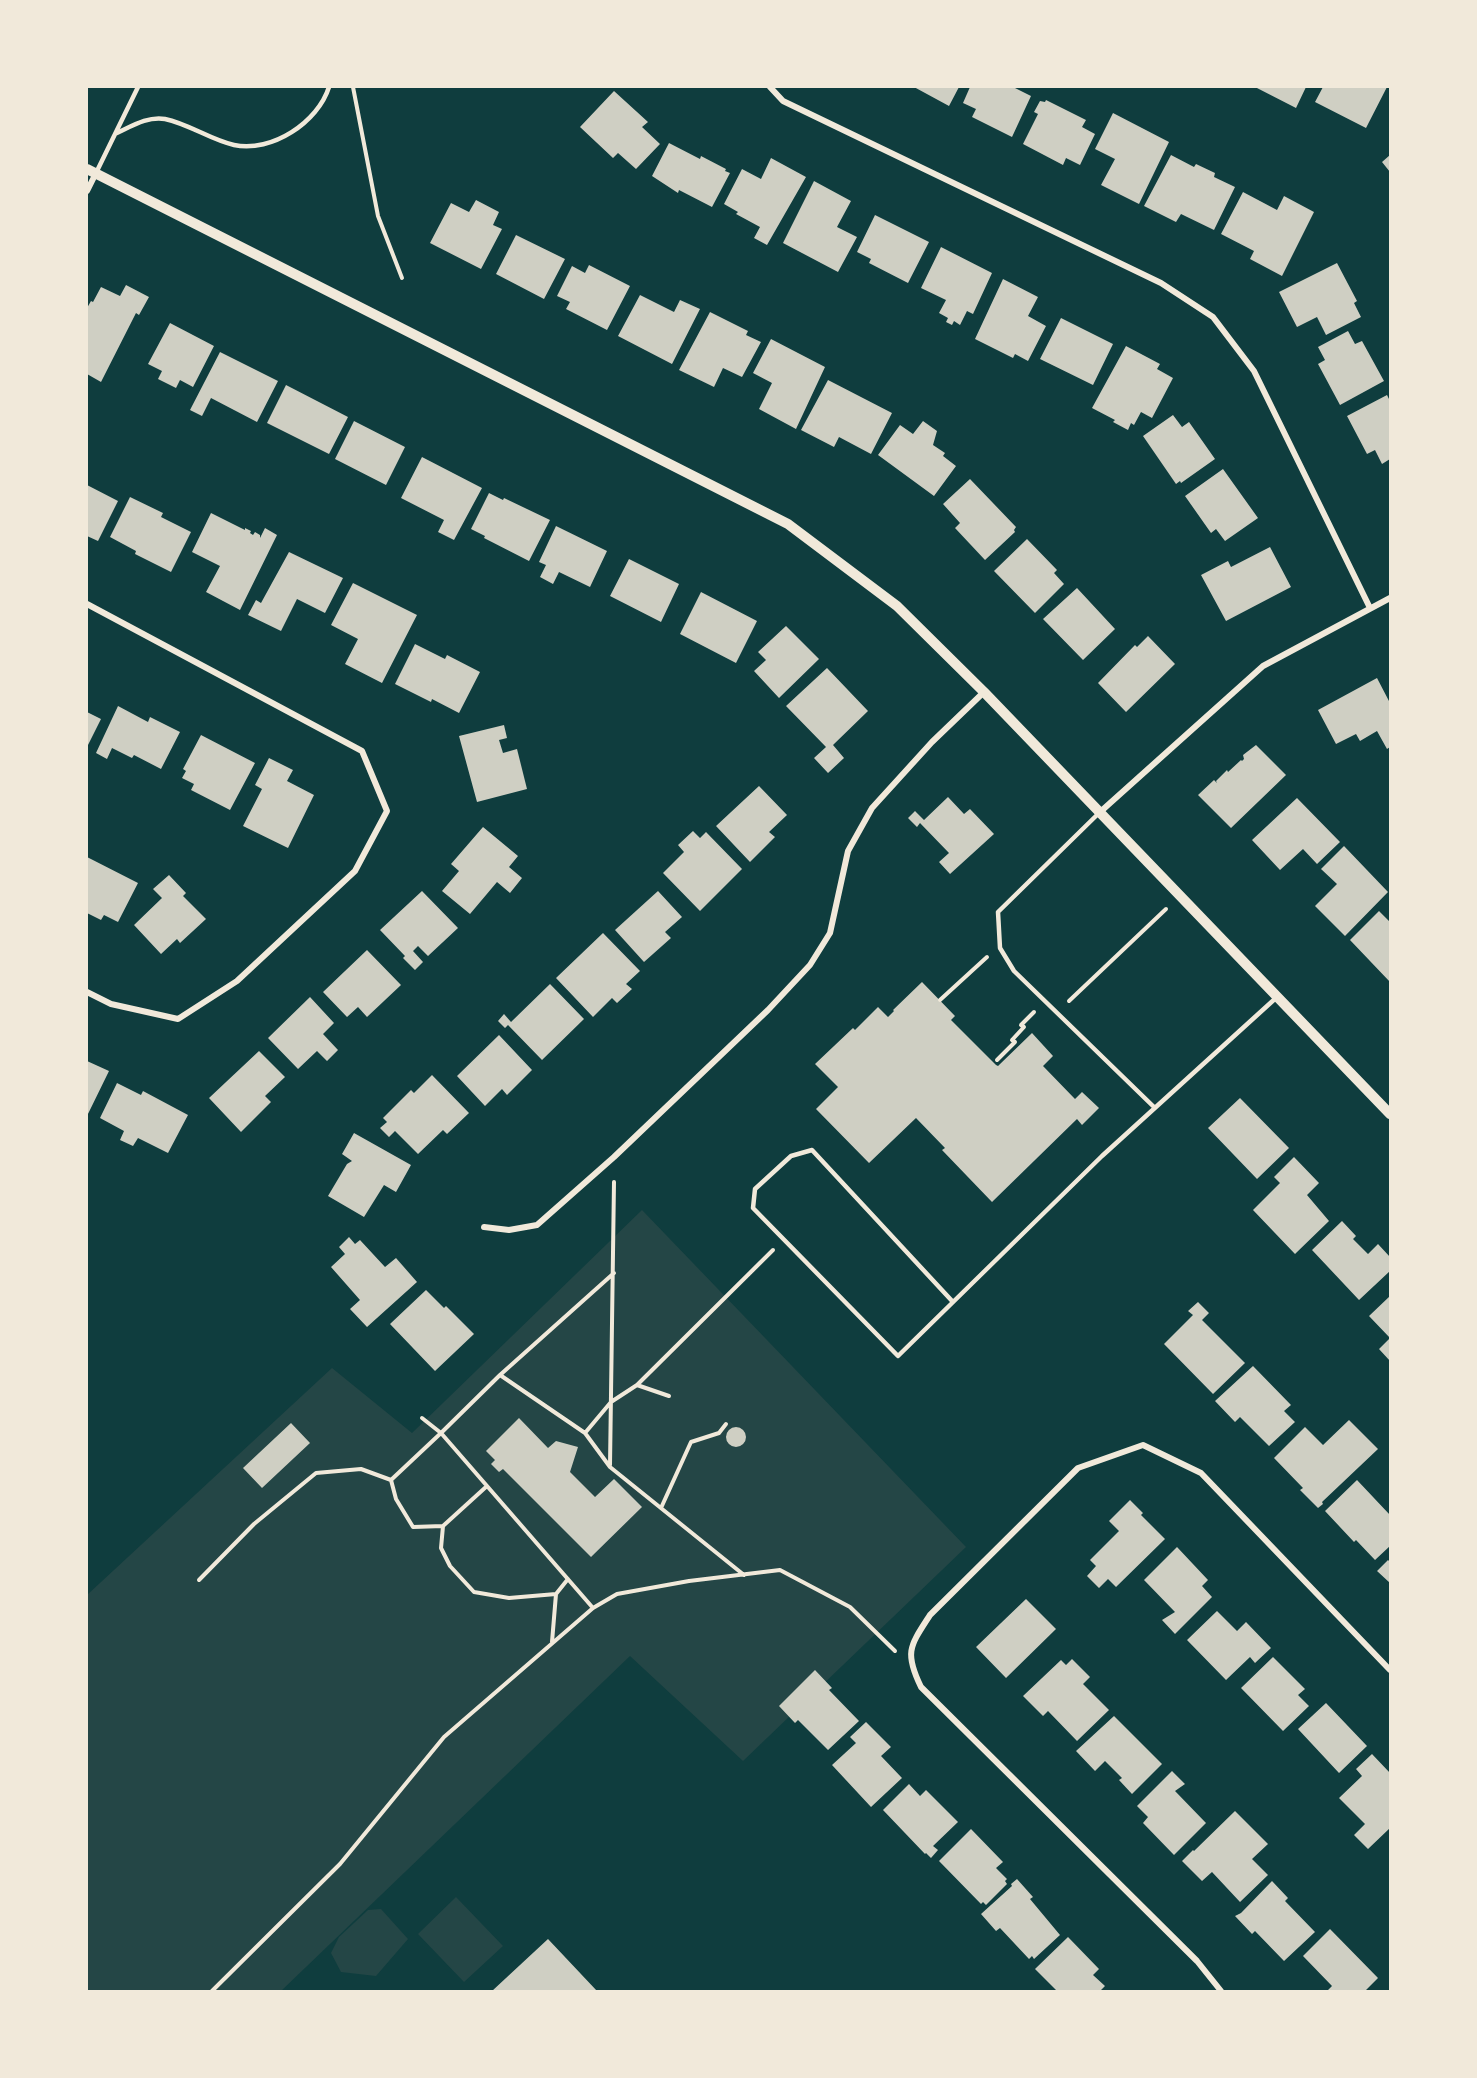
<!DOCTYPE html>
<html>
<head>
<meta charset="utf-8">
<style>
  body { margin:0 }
  #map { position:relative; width:1477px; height:2078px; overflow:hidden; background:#0f3d3e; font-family:Barlow,sans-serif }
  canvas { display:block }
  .frame { position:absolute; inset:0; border:88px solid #f1e9da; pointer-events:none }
</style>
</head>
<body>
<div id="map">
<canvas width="1477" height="2078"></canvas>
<div class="frame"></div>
</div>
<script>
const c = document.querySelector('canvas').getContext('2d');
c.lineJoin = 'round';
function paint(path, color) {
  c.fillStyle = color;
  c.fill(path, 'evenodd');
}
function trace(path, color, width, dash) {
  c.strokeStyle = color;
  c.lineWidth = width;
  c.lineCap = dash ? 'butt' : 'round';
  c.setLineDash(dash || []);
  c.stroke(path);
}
const green = new Path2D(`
  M642,1210L966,1547L743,1761L630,1656L281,1991H87V1595L332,1368L412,1433Z
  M456,1897L503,1946L464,1982L418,1934Z
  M381,1909L408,1939L376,1976L341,1972L331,1953L339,1937L368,1910Z`);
const building = new Path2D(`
  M914,87H959L949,106Z
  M970,87H1013L1031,96L1012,137L972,117L976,109L963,103Z
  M1255,87H1306L1296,108Z
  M1323,87H1387L1366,128L1315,102Z
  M614,91L648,122L642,127L660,144L636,169L618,153L613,158L580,127Z
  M1046,100L1086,120L1082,127L1095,134L1080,165L1066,158L1063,165L1023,144L1038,114L1034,112L1040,101L1045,102Z
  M1113,113L1169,142L1139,204L1101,185L1115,159L1095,149Z
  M669,143L700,159L701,156L726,169L725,171L730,173L712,207L679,190L678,193L652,176Z
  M1171,155L1194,167L1196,164L1215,173L1214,177L1235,187L1214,230L1181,214L1176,222L1144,206Z
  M1390,155V172L1382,162Z
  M771,158L806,177L767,245L754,238L760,227L736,214L738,212L724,204L742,169L761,179Z
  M814,181L851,201L837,227L857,237L838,272L783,243Z
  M1243,192L1277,210L1284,196L1314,212L1282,276L1250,259L1254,251L1221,234Z
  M476,200L499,212L493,225L502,229L481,269L430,243L451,203L469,212Z
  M875,215L929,242L908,283L869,263L871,259L857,252Z
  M516,235L565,259L544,299L496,274Z
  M941,247L992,273L973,314L967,311L960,325L954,321L952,325L946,322L948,318L939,313L946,300L921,288Z
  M1337,263L1357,301L1354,303L1361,317L1326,335L1317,317L1297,327L1279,292Z
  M589,265L630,286L607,330L566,309L570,302L557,296L572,266L585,273Z
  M1003,279L1038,297L1028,316L1046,326L1028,361L1015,354L1013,358L975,339Z
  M126,285L149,297L139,315L136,313L101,382L87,374V308L91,301L93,302L101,287L120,296Z
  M640,295L674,312L680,300L700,309L672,364L618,336Z
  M710,312L748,331L746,335L761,342L742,377L723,368L714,387L679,370Z
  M1061,318L1113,344L1093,385L1040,359Z
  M170,323L214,346L193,387L180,380L176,388L158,379L162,371L148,364Z
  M1348,331L1355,344L1362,341L1384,381L1340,405L1318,364L1325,360L1318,347Z
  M771,339L825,367L796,429L759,409L772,383L753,373Z
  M1126,346L1160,364L1157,369L1173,378L1152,418L1141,412L1134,425L1131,423L1128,430L1113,422L1115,420L1092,408Z
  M220,352L278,381L257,422L211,398L202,416L190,410Z
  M828,380L892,413L871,454L839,437L834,447L801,430Z
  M286,385L348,417L329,454L267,423Z
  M1387,395L1390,401V459L1382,464L1375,450L1367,454L1347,416Z
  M1173,415L1182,427L1189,422L1215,459L1181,483L1180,481L1176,484L1143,436Z
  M354,421L405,447L386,485L335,459Z
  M923,421L937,431L933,445L945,453L943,456L956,466L934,496L878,455L900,425L913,434Z
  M422,457L482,488L454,540L438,532L444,520L401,498Z
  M1223,469L1258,518L1225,541L1216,529L1211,533L1185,496Z
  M970,479L1016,527L1014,530L1015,532L985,560L955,528L960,523L943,504Z
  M87,485L118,501L98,541L87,536Z
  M489,493L503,500L504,498L550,520L529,561L484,538L485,536L471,529Z
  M130,497L163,513L161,517L191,532L171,572L135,554L136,551L110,537Z
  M211,513L245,530V528L251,531L250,533L253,535L255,532L260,535V538L265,528L277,535L240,610L206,592L220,566L192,552Z
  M556,526L607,551L590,587L559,572L553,584L540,577L546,565L539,562Z
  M1027,539L1057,570L1054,573L1064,584L1035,613L994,571Z
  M1270,547L1291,587L1226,621L1201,575L1228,561L1231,567Z
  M289,552L343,578L325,613L297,599L281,631L248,615L256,600L261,603Z
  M629,559L679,584L661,622L610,596Z
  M353,583L417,615L382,683L345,664L358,639L331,625Z
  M1077,588L1115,629L1083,660L1043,619Z
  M701,592L757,621L736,663L680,634Z
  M786,626L819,659L779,698L754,671L766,660L758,652Z
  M1148,636L1175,664L1126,712L1098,683L1135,645L1137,647Z
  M415,644L445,659L447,655L480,672L459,713L432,699L431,702L395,684Z
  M827,668L868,711L833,745L844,758L828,773L814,758L826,747L786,706Z
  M1377,678L1390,703V747L1387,749L1377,731L1360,741L1356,734L1336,744L1318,710Z
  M118,706L148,722L150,717L180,732L161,769L134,755L132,758L112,748L107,759L96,753Z
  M87,712L101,719L87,747Z
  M504,725L507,738L499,740L503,753L517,749L527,789L477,802L459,736Z
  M201,735L255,763L230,810L191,790L194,784L182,778L186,771L183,769Z
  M1256,745L1286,775L1231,828L1198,795L1214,780L1217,783L1216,781L1227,770L1228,772L1241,760L1242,761L1244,759L1243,755Z
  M269,758L293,770L287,781L314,795L288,848L243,826L262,789L255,785Z
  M759,786L787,815L769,832L775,837L750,862L716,826Z
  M948,797L964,814L970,809L994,834L950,874L939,862L949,853L920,823L917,827L908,818L915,811L924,820Z
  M1297,798L1340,842L1317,864L1303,849L1280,870L1252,840Z
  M483,827L518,856L509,867L522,878L510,893L497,882L470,914L442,891L459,871L451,864Z
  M693,831L700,838L706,832L742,869L700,911L663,873L684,852L678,845Z
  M1344,846L1388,892L1345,936L1315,906L1337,884L1321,869Z
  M87,857L138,883L118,922L104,915L101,920L87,913Z
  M169,875L186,893L183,896L206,919L180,943L177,939L161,954L134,925L162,898L153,889Z
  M422,891L458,928L428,956L418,946L413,951L423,962L415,970L403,958L405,956L380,930Z
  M658,891L682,917L665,932L671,938L644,962L615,930Z
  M1379,911L1390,922V982L1350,940Z
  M603,933L640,971L626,984L632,989L617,1003L612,998L593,1017L556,978Z
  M367,950L401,985L367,1017L358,1007L347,1017L323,992Z
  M922,982L955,1016L951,1020L996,1065L998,1066L1032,1033L1053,1056L1043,1066L1075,1099L1082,1092L1099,1108L1082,1125L1077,1119L992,1202L942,1150L945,1148L916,1118L869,1163L816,1109L838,1087L815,1064L853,1028L855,1030L878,1007L888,1017L894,1011L893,1010Z
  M550,984L584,1019L542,1060L508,1025L505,1028L498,1021L504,1014L511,1022Z
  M310,997L334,1023L323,1034L338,1050L327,1061L317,1051L298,1069L268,1038Z
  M499,1035L532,1070L507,1095L502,1089L485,1106L457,1076Z
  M259,1051L285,1077L265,1096L271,1102L241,1132L209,1098Z
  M87,1061L109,1071L87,1116Z
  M432,1075L469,1113L447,1134L443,1130L418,1154L395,1131L389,1137L380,1128L387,1122L383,1118L411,1090L414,1093Z
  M117,1083L141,1095L143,1091L188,1115L168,1153L138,1138L133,1146L120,1140L124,1131L100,1118Z
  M1240,1098L1289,1148L1257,1179L1208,1128Z
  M354,1133L411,1165L396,1192L384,1185L364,1217L328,1196L347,1164L352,1161L342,1154Z
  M1294,1157L1319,1183L1307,1195L1329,1221L1295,1254L1253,1210L1280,1183L1274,1177Z
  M1342,1221L1356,1236L1353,1239L1368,1254L1378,1244L1390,1257V1271L1359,1300L1312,1250Z
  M349,1237L355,1244L360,1240L385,1267L396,1258L417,1282L367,1327L350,1309L360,1300L331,1267L345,1254L339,1247Z
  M426,1290L444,1308L446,1306L474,1334L435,1371L390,1324Z
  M1390,1296V1338L1369,1316Z
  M1198,1302L1209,1313L1202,1320L1245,1363L1213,1394L1164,1344L1193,1315L1188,1311Z
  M1390,1338V1361L1379,1349Z
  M1253,1366L1291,1405L1284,1411L1295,1422L1269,1446L1240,1417L1235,1422L1215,1401Z
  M519,1418L548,1448L556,1441L578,1447L570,1472L595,1497L614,1479L642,1507L591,1557L503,1469L499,1472L491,1464L495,1460L486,1451Z
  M1349,1420L1378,1449L1322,1502L1323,1504L1318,1508L1300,1490L1303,1488L1274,1458L1305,1427L1323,1445Z
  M291,1423L310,1443L262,1488L243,1468Z
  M726 1437a10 10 0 1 1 20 0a10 10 0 1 1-20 0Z
  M1357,1480L1390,1515V1546L1375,1560L1356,1540L1354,1542L1325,1511Z
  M1130,1500L1143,1513L1141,1515L1165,1539L1116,1587L1108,1579L1099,1588L1087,1576L1096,1566L1090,1560L1119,1531L1109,1521Z
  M1177,1547L1208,1580L1202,1586L1212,1597L1175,1634L1162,1620L1175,1612L1144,1580Z
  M1388,1560L1390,1562V1583L1377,1571Z
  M1026,1599L1056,1629L1006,1678L976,1647Z
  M1217,1611L1237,1631L1246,1622L1271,1648L1255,1663L1250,1657L1226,1680L1187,1640Z
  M1273,1657L1305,1689L1298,1695L1309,1706L1283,1731L1241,1688Z
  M1072,1659L1090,1677L1083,1684L1109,1710L1077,1741L1048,1711L1043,1716L1023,1696L1061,1660L1066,1665Z
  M815,1670L832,1688L829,1690L859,1721L828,1750L798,1720L795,1723L779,1706Z
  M1326,1703L1367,1746L1339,1773L1298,1729Z
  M1114,1716L1162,1764L1132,1794L1119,1780L1122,1778L1105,1761L1095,1771L1076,1751Z
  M866,1722L891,1747L881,1756L902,1778L871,1807L832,1765L856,1743L850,1737Z
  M1372,1754L1390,1773V1828L1368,1849L1354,1835L1365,1824L1339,1798L1362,1776L1356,1769Z
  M1172,1771L1185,1784L1175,1791L1206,1823L1174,1855L1143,1823L1148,1817L1137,1806Z
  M909,1784L920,1796L926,1790L958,1822L933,1846L938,1850L931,1858L926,1853L925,1854L883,1810Z
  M1235,1811L1268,1844L1252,1859L1268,1875L1240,1902L1212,1872L1202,1881L1182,1861L1193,1850L1194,1851Z
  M971,1829L1003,1862L996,1868L1007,1879L1005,1881L1007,1884L986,1905L983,1902L981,1904L939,1861Z
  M1017,1879L1033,1897L1030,1899L1060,1935L1034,1959L1032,1956L1029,1959L1000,1928L996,1931L981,1914L1012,1886L1011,1884Z
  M1272,1881L1288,1898L1285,1901L1315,1932L1284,1961L1255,1931L1252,1934L1235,1916L1241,1913Z
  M1330,1929L1378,1978L1365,1991H1327L1332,1986L1303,1956Z
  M1068,1937L1099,1969L1093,1975L1105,1986L1100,1991H1057L1035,1969Z
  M548,1939L597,1991H492Z`);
const path = new Path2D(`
  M353,87L378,216L402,278
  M940,1000L987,957
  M1069,1001L1166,909
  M997,1060L1015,1042L1012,1040L1024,1027L1021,1025L1034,1012
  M500,1375L585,1433L610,1467L744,1575
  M637,1385L669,1396
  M585,1433L611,1402L637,1385L773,1250
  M610,1465L614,1182
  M391,1480L396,1499L413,1527L443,1526L487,1486
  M661,1508L691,1442L719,1433L726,1424
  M443,1526L441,1548L450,1566L474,1592L509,1598L556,1594
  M199,1580L254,1524L316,1473L361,1469L391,1480L441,1433L422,1418
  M593,1608L441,1433L500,1375L614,1273
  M552,1642L556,1594L568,1579
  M212,1991L340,1864L444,1737L593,1608L617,1594L689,1581L780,1570L850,1607L895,1651`);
const service = new Path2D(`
  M117,133C132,126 148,116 165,119C189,124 211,140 234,145C272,153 318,122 329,87
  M96,173L138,87
  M1099,813L998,912L1000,948L1014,971L1155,1108
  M953,1302L812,1150L791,1156L755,1189L753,1208L898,1356L1102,1156L1277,997`);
const minor = new Path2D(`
  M770,87L783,101L1161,283L1213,317L1254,371L1370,608
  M87,191L96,173
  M87,604L362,751L387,811L355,871L237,981L178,1019L111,1004L87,992
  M1099,813L1263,666L1390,598
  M484,1227L509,1230L537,1225L614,1157L768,1010L810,965L830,933L848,851L872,808L932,742L984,692
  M1221,1991L1197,1961L921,1687C904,1652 910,1646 930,1615L1078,1468L1143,1445L1201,1473L1390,1670`);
const tertiary = new Path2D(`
  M87,169L788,524L897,606L984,692L1390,1114`);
paint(green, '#244646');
paint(building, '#cfcfc3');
trace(path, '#f1e9da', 4);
trace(service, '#f1e9da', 4.5);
trace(minor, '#f1e9da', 6);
trace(tertiary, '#f1e9da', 10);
</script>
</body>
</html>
